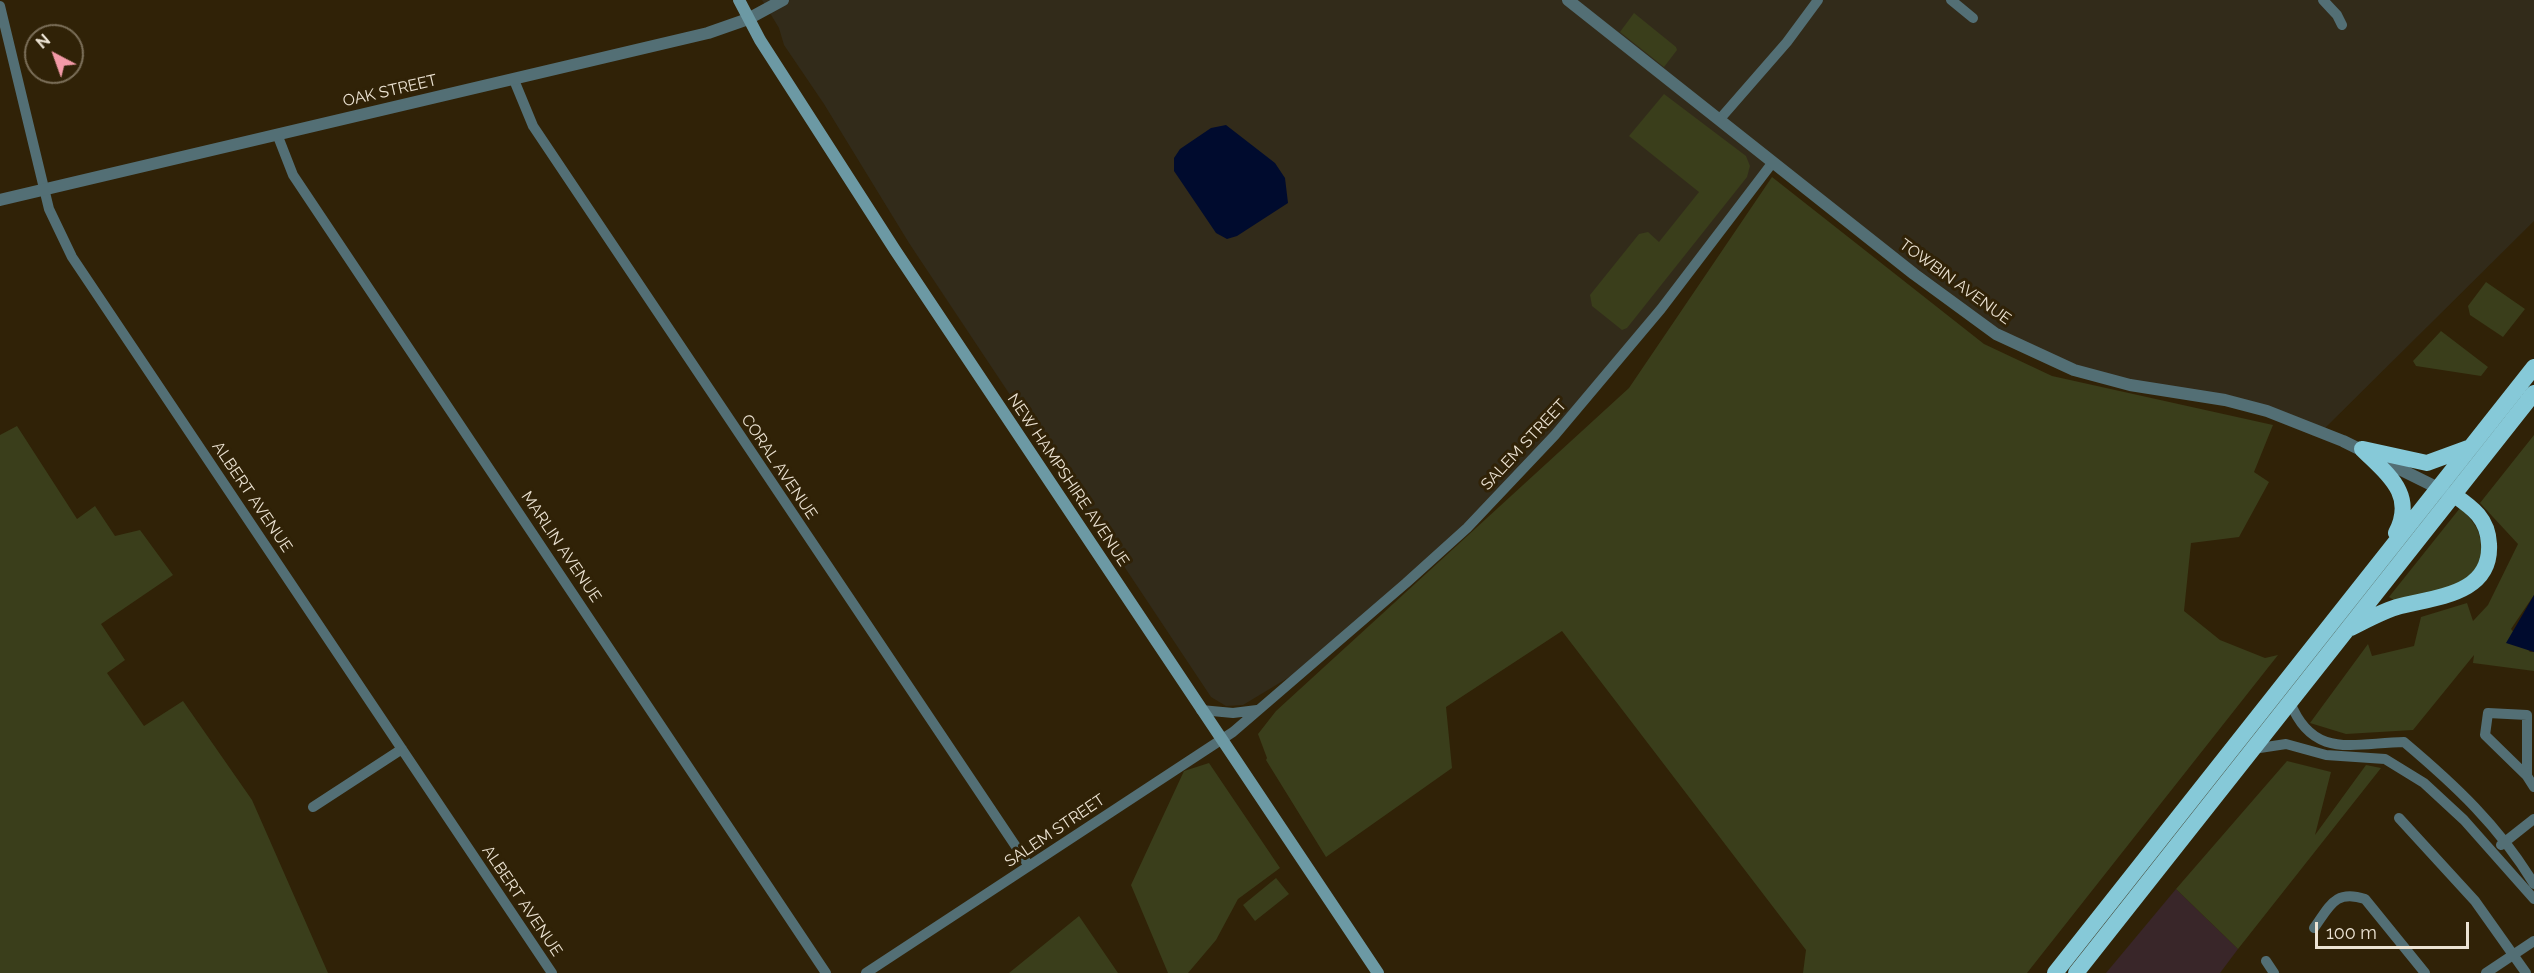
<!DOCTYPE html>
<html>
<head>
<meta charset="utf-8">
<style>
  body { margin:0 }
  #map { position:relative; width:2534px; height:973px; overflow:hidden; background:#302207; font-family:Raleway,sans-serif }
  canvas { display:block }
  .north { position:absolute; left:24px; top:24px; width:60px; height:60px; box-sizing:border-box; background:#302207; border:2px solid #7b6f59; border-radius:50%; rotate:319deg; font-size:16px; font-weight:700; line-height:24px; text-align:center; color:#ece3d3 }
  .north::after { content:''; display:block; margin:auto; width:21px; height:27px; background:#f39aa7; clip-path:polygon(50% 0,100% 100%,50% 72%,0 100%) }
  .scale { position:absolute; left:2315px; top:922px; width:154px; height:27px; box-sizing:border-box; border:3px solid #ece3d3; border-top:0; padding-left:8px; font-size:18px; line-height:21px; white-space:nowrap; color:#ece3d3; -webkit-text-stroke:4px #302207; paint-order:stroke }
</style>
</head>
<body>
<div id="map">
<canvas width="2534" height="973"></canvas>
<div class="north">N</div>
<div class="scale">100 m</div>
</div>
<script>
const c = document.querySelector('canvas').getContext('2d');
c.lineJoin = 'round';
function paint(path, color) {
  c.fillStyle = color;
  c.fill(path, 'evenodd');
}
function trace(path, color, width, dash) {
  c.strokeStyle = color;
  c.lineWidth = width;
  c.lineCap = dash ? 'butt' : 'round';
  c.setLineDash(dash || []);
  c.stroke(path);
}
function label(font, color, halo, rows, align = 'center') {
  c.font = font + ' Raleway,sans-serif';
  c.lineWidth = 6;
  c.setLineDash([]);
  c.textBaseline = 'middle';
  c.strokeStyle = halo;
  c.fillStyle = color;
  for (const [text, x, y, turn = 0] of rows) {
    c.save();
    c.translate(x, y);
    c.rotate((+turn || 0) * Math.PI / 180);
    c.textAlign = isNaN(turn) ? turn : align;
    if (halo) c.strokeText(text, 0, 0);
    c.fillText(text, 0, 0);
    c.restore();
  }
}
const commercial = new Path2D(`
  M2176,889L2238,949L2220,973H2106Z`);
const industrial = new Path2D(`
  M762,0H2534V221L2321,432L2267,411L2130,385L2026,349L1772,162L1661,309L1467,528L1311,664L1243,705L1226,706L1211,697L909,243L824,104L784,45L779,28Z`);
const green = new Path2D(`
  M1634,13L1676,47L1677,50L1664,67L1620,32Z
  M1664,94L1746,156L1750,166L1747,177L1627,328L1622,330L1592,306L1590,295L1639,234L1648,232L1659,242L1699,192L1629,136Z
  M1772,177L1984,344L2052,376L2273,425L2254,472L2269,482L2239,537L2191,543L2184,611L2220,640L2265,658L2278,655L2027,973H1803L1806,950L1562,631L1446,707L1452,768L1326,857L1266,760L1267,758L1258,734L1276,711L1629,388Z
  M2486,282L2525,309L2503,337L2470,315L2468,306Z
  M2441,331L2488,367L2481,376L2416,366L2413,361Z
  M17,426L77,519L95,506L115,536L140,530L173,575L101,624L125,660L107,673L144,726L183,701L252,800L328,973H0V435Z
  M2534,435V595L2511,629L2530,652H2534V671L2473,663L2474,655L2413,730L2346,734L2310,723L2368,644L2372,656L2414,646L2421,617L2467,603L2473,621L2488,605L2518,544L2480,503Z
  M2460,508C2475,523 2481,530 2481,551C2481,589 2421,593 2394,600L2389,597Z
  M2287,761L2331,772L2315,835L2366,765L2381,768L2238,949L2176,889Z
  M1209,763L1280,868L1238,899L1216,940L1188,973H1168L1131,885L1184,771Z
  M1276,878L1289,894L1255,921L1243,905Z
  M1079,916L1118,973H1009Z`);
const water = new Path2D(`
  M1226,125L1275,163L1285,178L1288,203L1237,236L1227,239L1216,233L1174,171V158L1180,149L1211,128Z
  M2534,595V652L2506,643Z`);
const minor = new Path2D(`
  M1951,0L1973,18
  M2323,0L2337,15L2342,25
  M0,6L49,209L72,257L552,973
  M514,80L533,126L1029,866
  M1719,120L1787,42L1818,0
  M277,134L293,175L826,973
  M2290,702C2313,760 2353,743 2404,742C2455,785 2499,826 2534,884
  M1201,710L1233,713L1257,710
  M2253,749L2286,744L2326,755L2385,759L2424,783L2464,820L2534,899
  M2527,776V715L2488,713L2485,735L2527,776L2534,787
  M313,807L402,749
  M2399,818L2475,901L2526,973
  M2501,845L2534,819
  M2314,928C2330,906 2335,889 2365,899L2425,973
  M2266,961L2274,973
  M866,973L1233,732L1406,583L1467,528L1555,435L1661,309L1773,162
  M2486,973L2534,941`);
const tertiary = new Path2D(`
  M1568,0L1914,274L1996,334L2074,370L2130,385L2225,400L2267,411L2343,441L2444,491
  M0,200L708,33L748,19L783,0`);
const secondary = new Path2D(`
  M739,0L760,40L895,250L1378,973`);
const trunk = new Path2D(`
  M2362,449C2388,475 2416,494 2396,533
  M2363,449L2427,463L2468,448
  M2351,628C2366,620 2381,612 2397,607C2432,597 2492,596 2489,544C2488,519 2473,508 2454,495
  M2055,973L2534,367
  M2076,973L2534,393`);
const streetNames = [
  ["OAK STREET",390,91,-13],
  ["TOWBIN AVENUE",1955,282,36],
  ["SALEM STREET",1524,445,-47],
  ["CORAL AVENUE",779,467,56],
  ["NEW HAMPSHIRE AVENUE",1068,480,56],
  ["ALBERT AVENUE",252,497,56],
  ["MARLIN AVENUE",561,547,56],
  ["SALEM STREET",1055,831,-34],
  ["ALBERT AVENUE",522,901,56]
];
paint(commercial, '#392629');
paint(industrial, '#322b1a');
paint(green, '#3a3e1b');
paint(water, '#000b2e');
trace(minor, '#536f75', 10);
trace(tertiary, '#536f75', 12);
trace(secondary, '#6c99a4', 12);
trace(trunk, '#86c9d8', 16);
label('16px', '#ece3d3', '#302207', streetNames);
</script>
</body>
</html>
